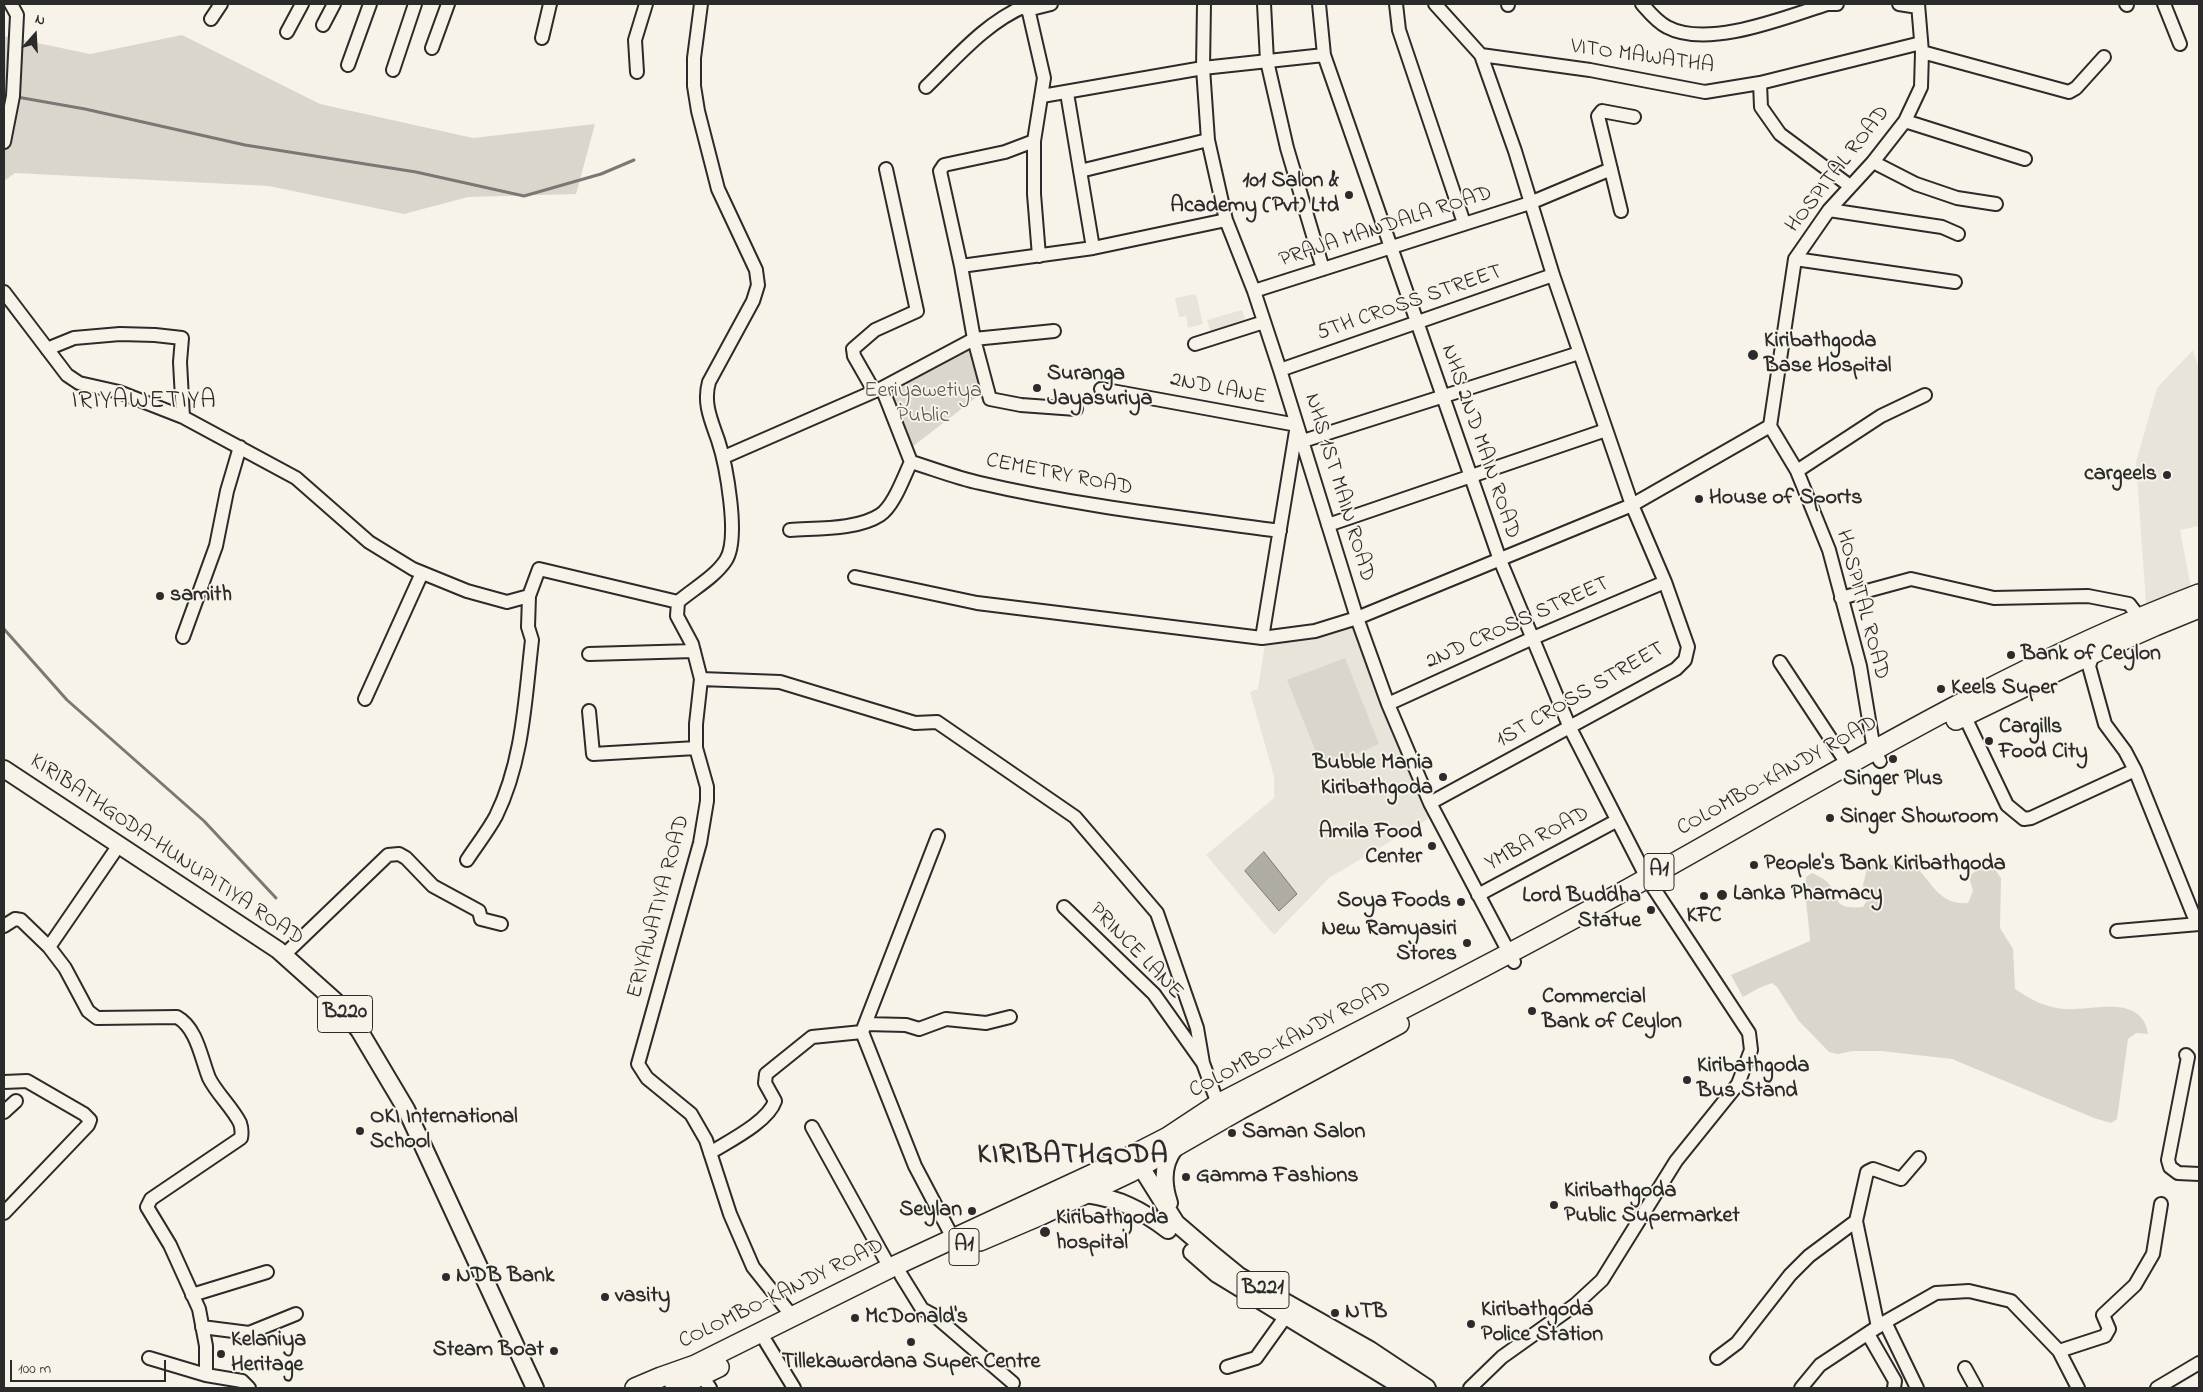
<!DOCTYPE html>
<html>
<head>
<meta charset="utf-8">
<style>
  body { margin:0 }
  #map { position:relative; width:2203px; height:1392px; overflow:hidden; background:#f7f3e8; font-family:"Indie Flower",sans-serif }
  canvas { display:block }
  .frame { position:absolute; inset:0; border:5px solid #2b2b2b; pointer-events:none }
  .north { position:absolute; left:10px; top:10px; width:50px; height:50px; -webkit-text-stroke:4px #f7f3e8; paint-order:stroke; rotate:19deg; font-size:14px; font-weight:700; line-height:20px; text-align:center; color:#2b2b2b }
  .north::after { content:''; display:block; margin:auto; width:18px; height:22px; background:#2b2b2b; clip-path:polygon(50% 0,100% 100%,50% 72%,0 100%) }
  .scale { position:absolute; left:10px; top:1360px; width:156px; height:22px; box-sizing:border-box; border:2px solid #2b2b2b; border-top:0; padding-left:6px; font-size:15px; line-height:18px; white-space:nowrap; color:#2b2b2b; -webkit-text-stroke:4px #f7f3e8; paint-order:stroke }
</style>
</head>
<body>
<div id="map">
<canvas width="2203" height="1392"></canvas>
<div class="frame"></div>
<div class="north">N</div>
<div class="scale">100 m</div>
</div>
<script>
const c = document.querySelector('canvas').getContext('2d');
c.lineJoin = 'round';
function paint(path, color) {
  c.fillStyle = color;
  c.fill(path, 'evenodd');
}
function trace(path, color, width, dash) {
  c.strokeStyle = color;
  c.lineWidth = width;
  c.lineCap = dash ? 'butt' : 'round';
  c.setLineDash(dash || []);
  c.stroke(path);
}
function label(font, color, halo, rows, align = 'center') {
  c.font = font + ' "Indie Flower",sans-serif';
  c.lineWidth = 4;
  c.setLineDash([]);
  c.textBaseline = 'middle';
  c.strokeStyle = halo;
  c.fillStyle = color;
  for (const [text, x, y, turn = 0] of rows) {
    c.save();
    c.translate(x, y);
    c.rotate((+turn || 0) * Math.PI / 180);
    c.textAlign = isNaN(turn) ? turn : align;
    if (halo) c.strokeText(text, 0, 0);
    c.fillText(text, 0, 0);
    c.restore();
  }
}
const built = new Path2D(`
  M1196,294L1203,324L1188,328L1186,316L1179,317L1175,298Z
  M1242,310L1246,323L1211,333L1207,320Z
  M2193,350L2199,369V526L2180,530L2191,588L2146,603L2136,462L2157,388Z
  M1356,620L1431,817L1329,878L1274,935L1206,855L1274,798V776L1250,692L1258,689L1266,637Z`);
const green = new Path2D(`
  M182,35L320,104L473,138L595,124L576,194L468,197L404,214L269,186L15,173L4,181V36L90,54Z
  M970,347L982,393L912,447L887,392Z
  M1345,658L1379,744L1323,769L1287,680Z
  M1880,863L1918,869C1934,886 1941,905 1968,903L1973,891L1969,877L1979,867L1994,868L2001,878L2000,928L2013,949L2015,989C2030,999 2046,1008 2065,1009C2092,1011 2142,993 2148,1034L2136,1033L2128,1039L2117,1119L2111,1123L2094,1118L1952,1059L1881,1051H1853L1838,1054L1829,1052L1799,1021L1777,987L1772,983L1759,988L1743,997L1731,975L1810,941C1809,919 1804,899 1806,877L1812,873C1817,875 1822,878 1826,881C1842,895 1828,910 1863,907L1866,902L1863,885L1868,865Z`);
const water = new Path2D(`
  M1264,852L1297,894L1279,911L1245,871Z`);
const stream = new Path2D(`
  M17,97L85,109L245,145L416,172L524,196L601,174L634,160
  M4,629L67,700L204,821L276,898`);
const minor = new Path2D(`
  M701,4L694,58V86L698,111L718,189L756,270L758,285L753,301L709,382C703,403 711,420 718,440C726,464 740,538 726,560C715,577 693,589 678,602L677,616L692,644L701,679L696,724V748L707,787V801L700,843L638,1064L647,1078L691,1114L706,1140L730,1214L753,1267L792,1316
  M1027,4L1044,78L1034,141L1005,152L944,165L940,171L961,266L974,339L990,399L1021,405L1076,409
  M1204,4L1203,68L1208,140L1226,220L1254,291L1280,370L1357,618L1388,704L1430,803L1514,962
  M1264,4L1267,61L1287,148L1323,269
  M1319,4L1324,55L1500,560L1570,728L1647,878L1749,1033L1751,1050L1738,1084L1676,1161L1602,1280L1575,1305L1502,1357L1470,1388
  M1396,4L1399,30L1464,223
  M1435,4L1481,55L1590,70L1705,92L1760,83L1921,43
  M1642,4C1649,12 1657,22 1667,27C1708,49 1786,17 1827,4H1837
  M1899,4L1918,7
  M2126,4L2127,5
  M2164,4L2180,44
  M1508,5V4
  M1027,10L1051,4
  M211,19L221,4
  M323,25L334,4
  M287,32L302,4
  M542,38L550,4
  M432,48L448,4
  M1922,52L2069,92L2076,88L2104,57
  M348,65L370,4
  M393,70L415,4
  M637,72L635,40L646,4
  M1760,83L1761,107L1780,134L1850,186
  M926,87C957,57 986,22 1027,5
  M1067,93L1093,248L1226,220
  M1042,96L1203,68L1324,55
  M1905,121L2025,159
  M1034,141V194L1039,256
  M4,142L13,96L17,15L11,4
  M1873,162L1916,184L1957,198L1996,204
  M1080,171L1208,140
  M1829,210L1942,227L1958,234
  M1621,211L1598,116L1602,111L1634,117
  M1795,259L1955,282
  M961,266L1093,248
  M1254,291L1530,203L1611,169
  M4,292L67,375L79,383L119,392L183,417L296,478L369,542L413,569L467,591L507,602L529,596L539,569L678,602
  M1195,344L1264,322
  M47,349L74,338L120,334L155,335L182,338L180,362L183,417
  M1280,370L1553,275
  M882,388L911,462C934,469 957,478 980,483C1079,506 1179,517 1280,531
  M1101,389L1297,425L1262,638
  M874,391L854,356L853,349L875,330L917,311L886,169
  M1303,441L1579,353
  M724,457L882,388L974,339L1054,331
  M1797,471L1881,416L1925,395
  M1328,525L1606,430
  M790,530C817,528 857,530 880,515C894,506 904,476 911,462
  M855,577L977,603L1262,638L1315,631L1357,618L1632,505L1553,275L1515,151L1481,55
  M1841,598L1911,579L1994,598L2088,596L2129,604L2139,617
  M183,637L216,546L227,491L240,447
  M2094,651L2089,666L2105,724L2125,751L2135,770L2197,924
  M589,654L694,651
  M1780,662L1848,765
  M701,679L780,682L915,723L937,722L1075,817L1157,913L1197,1028L1203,1063
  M365,699L422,573
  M1388,704L1533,638L1665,582
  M589,711L593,754L696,748
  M1964,715L2007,805L2024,819L2031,818L2135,770
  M1880,761L1874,750L1860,666L1829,550L1797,471L1770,426L1795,259L1829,210L1873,162L1905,121L1921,87L1922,52L1918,4
  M1430,803L1676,669L1685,660L1688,647L1665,582L1632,505L1770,426
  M938,836L862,1032L915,1166L954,1240
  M119,845L49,947L65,968L88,1011L97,1018L177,1017C197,1028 201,1058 209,1078C217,1094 232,1107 240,1123C242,1129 242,1133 241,1138L151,1199L147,1207L170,1245L199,1309L206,1346V1375
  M467,860C476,846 488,831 496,816C523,761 525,700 532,640L528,627L529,596
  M1478,895L1616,821
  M1064,907L1154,994L1203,1063L1218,1104
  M4,926L15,919L21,920L49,947
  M2117,931L2199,924
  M284,955L388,855L399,854L406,858L433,886L479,911L481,919L501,924
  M865,1024L906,1025L919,1029L946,1019L986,1023L1010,1017
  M2186,1055L2188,1057L2168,1160L2170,1167L2178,1173L2199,1174
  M4,1082L27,1081L84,1114L90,1120L88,1125L4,1213
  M4,1112L16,1101
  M812,1127L890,1268
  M710,1153C729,1141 768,1122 775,1101L765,1083L766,1074L812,1037L862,1032
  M901,1275L922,1309L935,1316L1013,1383
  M192,1295L267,1272
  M1885,1322L1917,1388
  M202,1327L249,1333L296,1314
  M1878,1327L1856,1221L1867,1172L1873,1169L1901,1179L1919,1158
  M1868,1334L1895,1381L1894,1388
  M766,1342L794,1388
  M2059,1351L2105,1336L2109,1329L2103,1315L2135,1285L2153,1254L2161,1204
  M149,1358L206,1375L242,1381L249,1388
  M1717,1358L1737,1343L1790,1275L1809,1256L1856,1221
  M1227,1367L1256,1358L1286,1316
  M1965,1368L1976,1388
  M702,1376L710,1388
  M1801,1388L1820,1365L1885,1322L1936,1293L1969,1291L2011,1301L2059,1351L2078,1388
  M2157,1388L2199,1363`);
const major = new Path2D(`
  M4,769L278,950L335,1001L359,1030L406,1109L535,1388
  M1134,1156L1176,1223L1211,1253L1239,1276L1370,1350L1427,1388
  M1086,1194C1120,1199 1140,1209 1168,1230
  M1169,1203C1163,1185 1162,1165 1174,1149
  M1192,1252L1217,1274L1404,1388`);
const highway = new Path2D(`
  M1956,720L2094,653L2155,626L2199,608
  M980,1241L1041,1215L1131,1172L1239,1110L1399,1024
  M635,1388L661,1377L695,1365L890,1268L1123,1160L1168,1137L1218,1104C1363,1029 1509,956 1651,876C1830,776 2007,667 2199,594
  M675,1388L719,1367`);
const markers = [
  [1349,195,5,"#2b2b2b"],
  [1753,355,6,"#2b2b2b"],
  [1037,388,5,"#2b2b2b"],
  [2167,475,5,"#2b2b2b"],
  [1699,499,5,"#2b2b2b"],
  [160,596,5,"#2b2b2b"],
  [2011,655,5,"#2b2b2b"],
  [1941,689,5,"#2b2b2b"],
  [1989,741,5,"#2b2b2b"],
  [1893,759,5,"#2b2b2b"],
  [1443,777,5,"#2b2b2b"],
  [1830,818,5,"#2b2b2b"],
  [1432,846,5,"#2b2b2b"],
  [1754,865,5,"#2b2b2b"],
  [1722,895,6,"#2b2b2b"],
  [1704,896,5,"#2b2b2b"],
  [1461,902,5,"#2b2b2b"],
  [1651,910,5,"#2b2b2b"],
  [1467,943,5,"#2b2b2b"],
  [1532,1011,5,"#2b2b2b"],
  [1687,1080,5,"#2b2b2b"],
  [360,1131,5,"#2b2b2b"],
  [1232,1133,5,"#2b2b2b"],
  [1186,1177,5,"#2b2b2b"],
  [1554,1205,5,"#2b2b2b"],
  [972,1211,5,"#2b2b2b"],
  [1045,1232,6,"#2b2b2b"],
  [446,1277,5,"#2b2b2b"],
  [605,1297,5,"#2b2b2b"],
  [1335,1313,5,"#2b2b2b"],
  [855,1318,5,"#2b2b2b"],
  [1471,1324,5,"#2b2b2b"],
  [911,1342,5,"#2b2b2b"],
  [554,1351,5,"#2b2b2b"],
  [221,1354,5,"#2b2b2b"]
];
const shields = [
  [1659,872,30],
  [345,1014,55],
  [964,1247,30],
  [1263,1290,52]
];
const shieldNames = [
  ["A1",1659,872],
  ["B220",345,1014],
  ["A1",964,1247],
  ["B221",1263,1290]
];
const streetNames = [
  ["VITO MAWATHA",1642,58,8],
  ["HOSPITAL ROAD",1839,170,-52],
  ["PRAJA MANDALA ROAD",1386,228,-18],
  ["5TH CROSS STREET",1410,304,-19],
  ["2ND LANE",1218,390,11],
  ["NHS 2ND MAIN ROAD",1479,442,71],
  ["CEMETRY ROAD",1059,476,11],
  ["NHS 1ST MAIN ROAD",1338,488,73],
  ["HOSPITAL ROAD",1861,605,75],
  ["2ND CROSS STREET",1518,624,-24],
  ["1ST CROSS STREET",1581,696,-30],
  ["COLOMBO-KANDY ROAD",1778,777,-29],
  ["YMBA ROAD",1538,840,-28],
  ["KIRIBATHGODA-HUNUPITIYA ROAD",166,851,34],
  ["ERIYAWATIYA ROAD",660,907,-75],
  ["PRINCE LANE",1135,952,46],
  ["COLOMBO-KANDY ROAD",1291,1041,-28],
  ["COLOMBO-KANDY ROAD",782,1295,-26]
];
const poiNames = [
  ["101 Salon &",1339,182,"right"],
  ["Academy (Pvt) Ltd",1339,207,"right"],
  ["Kiribathgoda",1764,342],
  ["Base Hospital",1764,367],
  ["Suranga",1047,375],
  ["Jayasuriya",1047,400],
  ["cargeels",2157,475,"right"],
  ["House of Sports",1709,499],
  ["samith",170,596],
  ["Bank of Ceylon",2021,655],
  ["Keels Super",1951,689],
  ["Cargills",1999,728],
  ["Food City",1999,753],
  ["Bubble Mania",1433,764,"right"],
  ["Kiribathgoda",1433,789,"right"],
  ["Singer Plus",1893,780,"center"],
  ["Singer Showroom",1840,818],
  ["Amila Food",1422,833,"right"],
  ["Center",1422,858,"right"],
  ["People's Bank Kiribathgoda",1764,865],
  ["Lanka Pharmacy",1733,895],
  ["Lord Buddha",1641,897,"right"],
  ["Statue",1641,922,"right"],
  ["Soya Foods",1451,902,"right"],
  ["KFC",1704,917,"center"],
  ["New Ramyasiri",1457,930,"right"],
  ["Stores",1457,955,"right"],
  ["Commercial",1542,998],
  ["Bank of Ceylon",1542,1023],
  ["Kiribathgoda",1697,1067],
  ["Bus Stand",1697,1092],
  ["OKI International",370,1118],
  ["School",370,1143],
  ["Saman Salon",1242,1133],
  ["Gamma Fashions",1196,1177],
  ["Kiribathgoda",1564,1192],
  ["Public Supermarket",1564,1217],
  ["Seylan",962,1211,"right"],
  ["Kiribathgoda",1056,1219],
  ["hospital",1056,1244],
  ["NDB Bank",456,1277],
  ["vasity",615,1297],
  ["Kiribathgoda",1481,1311],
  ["Police Station",1481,1336],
  ["NTB",1345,1313],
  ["McDonald's",865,1318],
  ["Kelaniya",231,1341],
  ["Heritage",231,1366],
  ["Steam Boat",544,1351,"right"],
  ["Tillekawardana Super Centre",911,1363,"center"]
];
const parkNames = [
  ["Eeriyawetiya",923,392],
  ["Public",923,417]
];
const quarterNames = [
  ["IRIYAWETIYA",144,403]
];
const districtNames = [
  ["KIRIBATHGODA",1073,1157]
];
paint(built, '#e8e4da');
paint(green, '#dad6cc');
paint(water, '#afaca4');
trace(water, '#7a7874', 1);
trace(stream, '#7a7874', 3);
trace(minor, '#2b2b2b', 16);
trace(major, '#2b2b2b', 20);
trace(highway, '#2b2b2b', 22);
trace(minor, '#f7f3e8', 12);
trace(major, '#f7f3e8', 16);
trace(highway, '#f7f3e8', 19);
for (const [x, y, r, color] of markers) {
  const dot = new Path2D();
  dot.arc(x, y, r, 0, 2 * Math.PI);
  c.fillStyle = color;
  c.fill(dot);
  trace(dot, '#f7f3e8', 2);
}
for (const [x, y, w] of shields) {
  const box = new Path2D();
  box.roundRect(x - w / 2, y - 18.5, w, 37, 4);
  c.fillStyle = '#f7f3e8';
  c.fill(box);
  trace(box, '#2b2b2b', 1);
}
label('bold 21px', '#2b2b2b', null, shieldNames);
label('22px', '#2b2b2b', '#f7f3e8', streetNames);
label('bold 22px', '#2b2b2b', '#f7f3e8', poiNames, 'left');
label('22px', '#575653', '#f7f3e8', parkNames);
c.letterSpacing = '1px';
label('25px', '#2b2b2b', '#f7f3e8', quarterNames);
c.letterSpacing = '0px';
c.letterSpacing = '1px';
label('bold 28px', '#2b2b2b', '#f7f3e8', districtNames);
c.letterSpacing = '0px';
</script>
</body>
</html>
